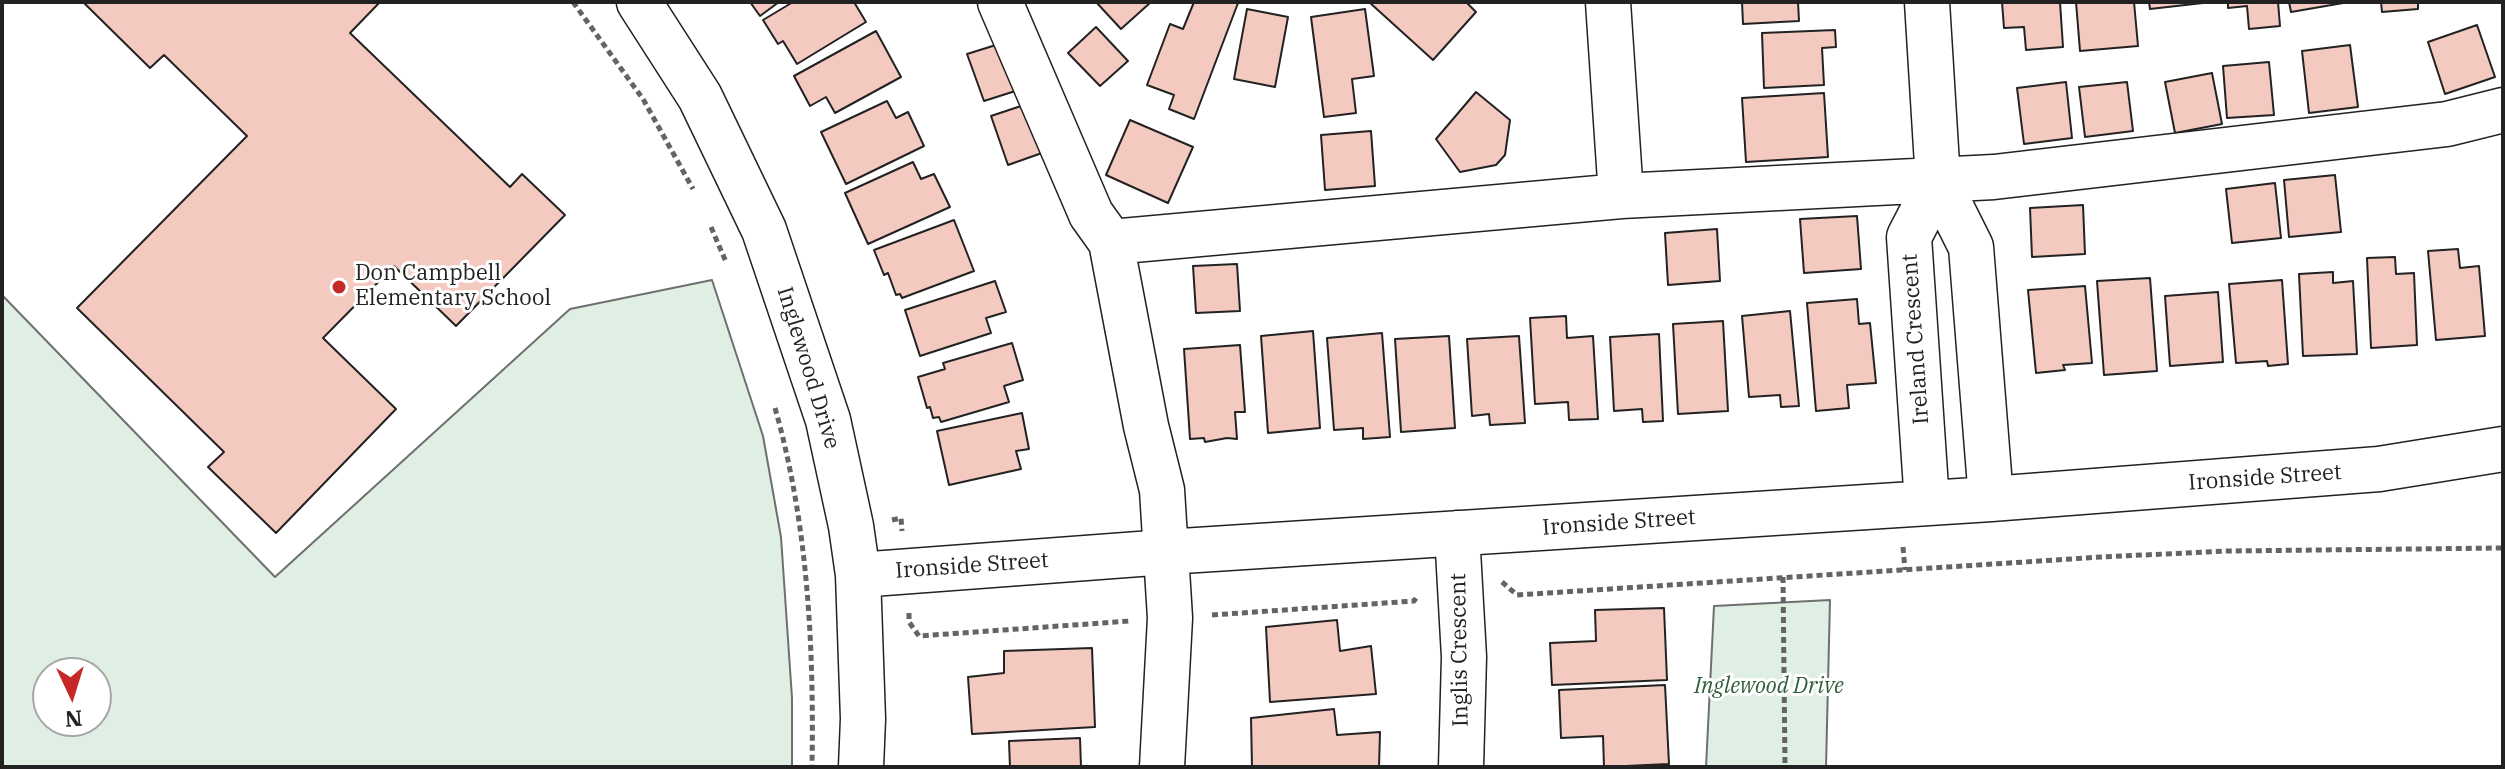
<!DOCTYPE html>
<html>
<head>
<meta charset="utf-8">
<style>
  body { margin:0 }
  #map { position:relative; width:2505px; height:769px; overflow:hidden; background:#fff; font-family:"IBM Plex Serif",serif }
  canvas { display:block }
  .frame { position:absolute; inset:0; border:4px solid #222; pointer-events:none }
  .north { position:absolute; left:32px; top:657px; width:80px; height:80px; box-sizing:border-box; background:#fff; border:2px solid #a7a7a7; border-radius:50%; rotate:176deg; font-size:22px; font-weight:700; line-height:32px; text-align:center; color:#222 }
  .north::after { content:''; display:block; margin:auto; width:28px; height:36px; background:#c62828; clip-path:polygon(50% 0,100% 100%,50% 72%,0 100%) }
</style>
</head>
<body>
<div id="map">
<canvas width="2505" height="769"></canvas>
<div class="frame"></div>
<div class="north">N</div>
</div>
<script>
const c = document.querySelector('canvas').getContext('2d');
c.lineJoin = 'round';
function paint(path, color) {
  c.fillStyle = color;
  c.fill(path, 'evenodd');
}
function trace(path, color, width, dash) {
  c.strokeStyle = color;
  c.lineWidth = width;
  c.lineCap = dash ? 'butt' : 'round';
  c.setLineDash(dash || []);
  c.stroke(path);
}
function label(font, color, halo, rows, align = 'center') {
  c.font = font + ' "IBM Plex Serif",serif';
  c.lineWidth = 6;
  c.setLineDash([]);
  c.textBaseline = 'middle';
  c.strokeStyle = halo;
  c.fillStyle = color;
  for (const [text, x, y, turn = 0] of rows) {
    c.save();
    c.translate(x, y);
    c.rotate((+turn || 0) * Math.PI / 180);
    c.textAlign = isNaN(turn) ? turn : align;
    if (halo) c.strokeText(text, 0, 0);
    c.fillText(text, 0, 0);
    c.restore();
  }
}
const green = new Path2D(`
  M712,280L763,436L781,537L792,698V767H2V295L275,577L570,309ZM48,673H96V721H48Z
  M1830,600L1826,767H1706L1714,606Z`);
const building = new Path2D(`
  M83,2H380L350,33L510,187L522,174L565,215L456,326L394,266L323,338L396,409L276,533L208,467L224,452L77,308L247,136L164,55L150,68Z
  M750,2H779L760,16Z
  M793,2H854L866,22L797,64L783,41L778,44L763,20Z
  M1096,2H1151L1121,29Z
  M1194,2L1238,3L1194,119L1169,109L1174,95L1147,85L1170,24L1183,29Z
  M1369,2H1466L1476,12L1433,60Z
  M1742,2H1798L1799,21L1743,24Z
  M2002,2H2060L2063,47L2026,50L2024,27L2004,28Z
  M2076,2H2134L2138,46L2080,51Z
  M2149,2H2203V3L2150,9Z
  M2228,2H2278L2280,26L2249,29L2247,6L2228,8Z
  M2289,2H2349L2291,12Z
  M2381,2H2418V9L2382,12Z
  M1247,9L1288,17L1275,87L1234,79Z
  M1365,9L1374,76L1352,79L1356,113L1324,117L1311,17Z
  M2477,25L2495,77L2445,94L2428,42Z
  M1096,27L1128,61L1100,86L1068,53Z
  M1835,30L1836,47L1822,48L1824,85L1764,88L1762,33Z
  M876,31L901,77L835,113L826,97L810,106L794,76Z
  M1012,40L1031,86L984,101L967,54Z
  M2350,45L2358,107L2309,113L2302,51Z
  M2269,62L2274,115L2227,118L2223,66Z
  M2212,73L2222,124L2175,133L2165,82Z
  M2066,82L2072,138L2024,144L2017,88Z
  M2127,82L2133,131L2085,137L2079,87Z
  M1476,92L1510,120L1505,155L1496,165L1460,172L1436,139Z
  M1824,93L1828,157L1746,162L1742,98Z
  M1039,100L1056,148L1008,165L991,116Z
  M887,101L896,118L908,112L924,146L846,184L821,132Z
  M1130,120L1193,147L1168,203L1106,175Z
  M1371,131L1375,186L1325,190L1321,135Z
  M913,162L921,179L934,174L950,207L868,244L845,193Z
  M2335,175L2341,232L2289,237L2284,180Z
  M2275,183L2281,238L2232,243L2226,189Z
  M2083,205L2085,254L2032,257L2030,208Z
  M1857,216L1861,269L1804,273L1800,219Z
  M954,220L974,271L902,298L900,294L896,295L888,273L884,275L874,250Z
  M1717,229L1720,281L1668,285L1665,233Z
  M2458,249L2460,268L2479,266L2485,336L2436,340L2428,251Z
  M2395,257L2396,274L2414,273L2417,345L2371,348L2367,258Z
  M1237,264L1240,311L1196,313L1193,266Z
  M2333,272V283L2353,281L2357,354L2303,356L2299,274Z
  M2150,278L2157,371L2104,375L2097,281Z
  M2282,280L2288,364L2268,366L2267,361L2236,363L2229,284Z
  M995,281L1006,312L986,318L991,333L920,356L905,310Z
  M2085,286L2092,363L2063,365L2065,370L2036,373L2028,290Z
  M2218,292L2223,362L2170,366L2165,296Z
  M1857,299L1859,324L1870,323L1876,383L1847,385L1849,408L1816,411L1807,303Z
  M1790,311L1799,406L1781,407L1780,395L1749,397L1742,316Z
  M1566,316L1567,338L1593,336L1598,419L1569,420L1568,402L1535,404L1530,318Z
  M1723,321L1728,411L1678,414L1673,324Z
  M1313,331L1320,428L1268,433L1261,336Z
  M1382,333L1390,437L1363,439V428L1334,430L1327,338Z
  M1659,334L1663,421L1643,422L1642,409L1614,411L1610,337Z
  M1449,336L1455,428L1401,432L1395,339Z
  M1519,336L1525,423L1490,425L1489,414L1472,416L1467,339Z
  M1012,343L1023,380L1004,386L1009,402L941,422L939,417L933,418L930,407L927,408L918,377L945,369L943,363Z
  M1240,345L1245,412H1235L1237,439L1227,438L1205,442L1204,438L1190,439L1184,349Z
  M1022,413L1029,449L1016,451L1021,469L949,485L937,431Z
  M1664,608L1667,680L1552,685L1550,643L1596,641L1595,610Z
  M1337,620L1340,651L1371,646L1376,694L1270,702L1266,627Z
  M1092,648L1095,727L972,734L968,677L1004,673V651Z
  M1665,685L1669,764L1604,767L1603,736L1561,738L1559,690Z
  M1334,709L1337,735L1380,732L1379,767H1252L1251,718Z
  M1080,738L1081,767H1008H1010L1009,741Z`);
const path = new Path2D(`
  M573,2L643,99L693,189
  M711,227L726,262
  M775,408C808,524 814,647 812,767
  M892,520L901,518L902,531
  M1903,547L1905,570
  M1783,577L1785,767
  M1502,582L1517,595L2101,557L2228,551L2503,548
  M909,613V622L919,636L1130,621
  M1212,615L1414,601L1418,595`);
const minor = new Path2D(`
  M639,2L700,97L764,230L828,420L851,526L858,575L863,719L861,767
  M1000,2L1091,214L1111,242L1146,426L1162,490L1170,618L1162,767
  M1608,2L1621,196
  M1927,2L1938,181L1971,247L1991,499
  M1111,242L1621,196L1994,177L2447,124L2503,110
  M1927,503L1909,237L1938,181
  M1457,533L1464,657L1461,767
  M858,575L1166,552L1991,499L2379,469L2503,449`);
const markers = [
  [339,287,8,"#c62828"]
];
const poiNames = [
  ["Don Campbell",355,274],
  ["Elementary School",355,299]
];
const streetNames = [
  ["Ireland Crescent",1916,339,-94],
  ["Inglewood Drive",808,368,73],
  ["Ironside Street",2265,478,-4],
  ["Ironside Street",1619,523,-4],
  ["Ironside Street",972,566,-4],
  ["Inglis Crescent",1460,650,-91]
];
const parkNames = [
  ["Inglewood Drive",1769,687]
];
paint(green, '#e0efe3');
trace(green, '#6f6f6f', 2);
paint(building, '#f3c9c0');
trace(building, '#222', 2);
trace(minor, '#222', 47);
trace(path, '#646464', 5, [6, 4]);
trace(minor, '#fff', 44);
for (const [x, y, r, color] of markers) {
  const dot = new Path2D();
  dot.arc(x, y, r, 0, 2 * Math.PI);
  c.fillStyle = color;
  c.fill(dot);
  trace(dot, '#fff', 3);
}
label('22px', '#222', '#fff', poiNames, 'left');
label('22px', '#222', '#fff', streetNames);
label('italic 22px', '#2f5e38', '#fff', parkNames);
</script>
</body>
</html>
